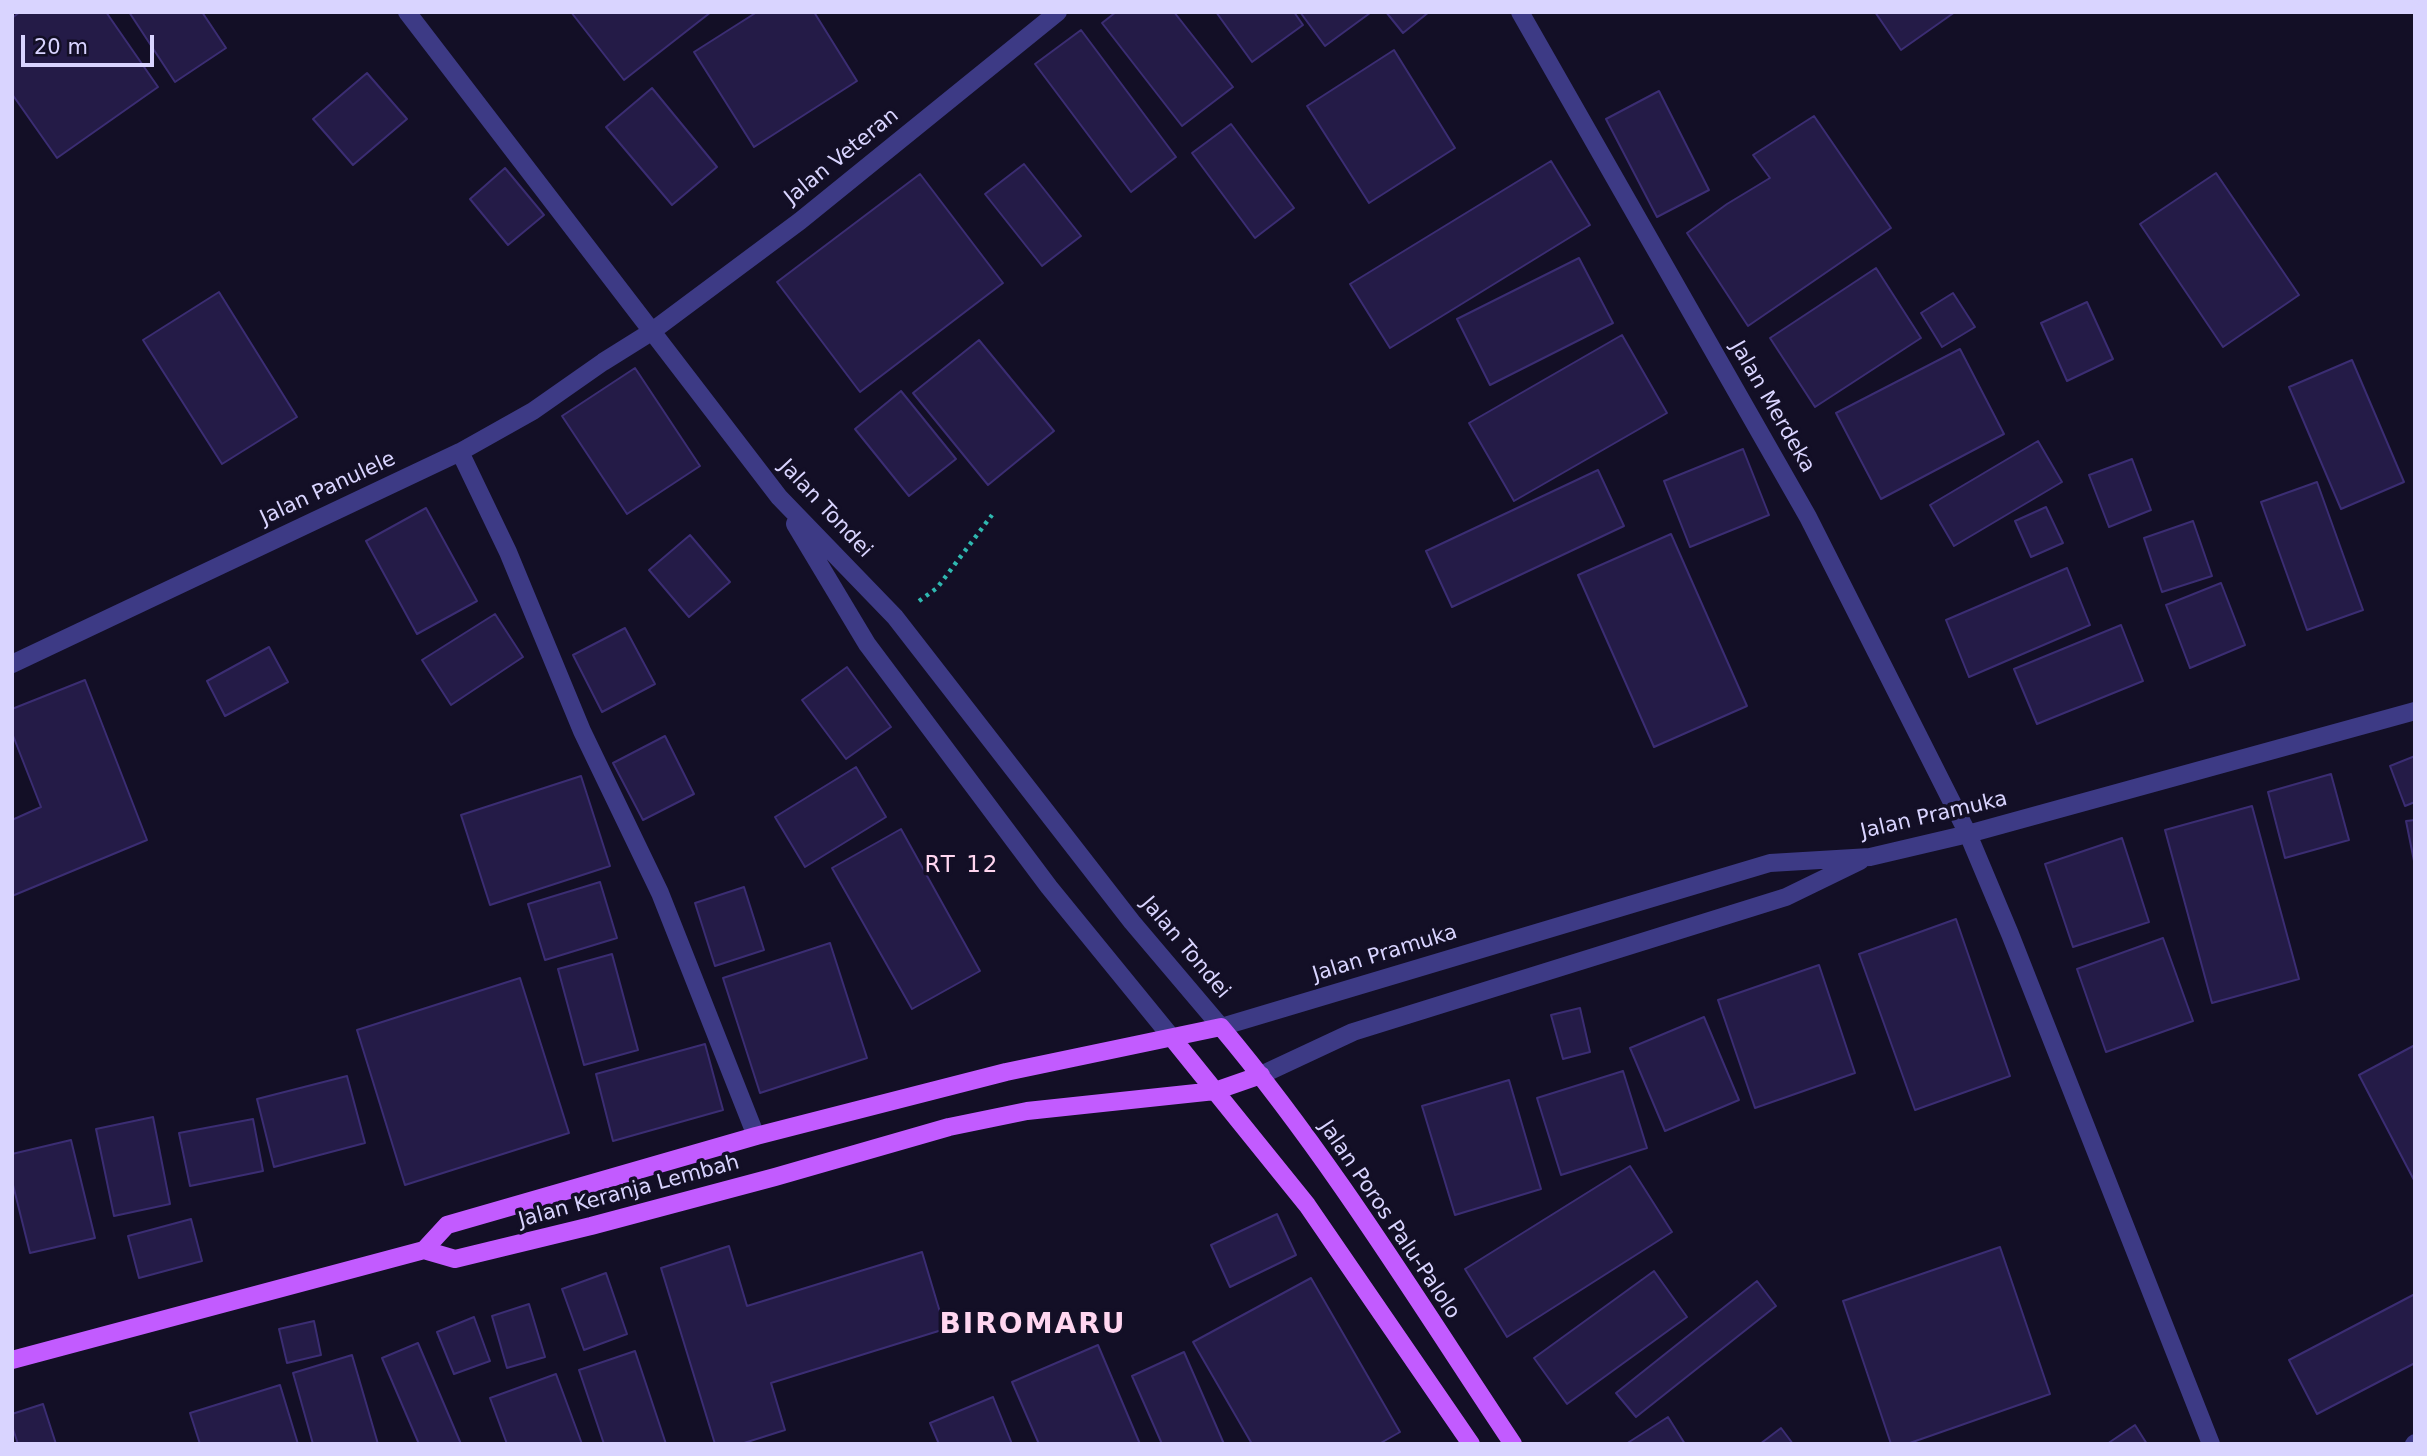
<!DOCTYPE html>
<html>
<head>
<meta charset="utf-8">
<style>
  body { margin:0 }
  #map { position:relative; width:2427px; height:1456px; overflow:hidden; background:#130f26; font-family:"DejaVu Sans",sans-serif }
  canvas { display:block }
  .frame { position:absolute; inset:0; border:14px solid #d9d4ff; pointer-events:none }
  .scale { position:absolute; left:21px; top:35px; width:133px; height:32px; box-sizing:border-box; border:4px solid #d9d4ff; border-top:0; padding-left:9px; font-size:21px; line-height:24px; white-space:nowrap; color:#d9d4ff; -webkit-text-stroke:5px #130f26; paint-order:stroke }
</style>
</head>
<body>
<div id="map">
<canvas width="2427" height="1456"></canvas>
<div class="frame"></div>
<div class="scale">20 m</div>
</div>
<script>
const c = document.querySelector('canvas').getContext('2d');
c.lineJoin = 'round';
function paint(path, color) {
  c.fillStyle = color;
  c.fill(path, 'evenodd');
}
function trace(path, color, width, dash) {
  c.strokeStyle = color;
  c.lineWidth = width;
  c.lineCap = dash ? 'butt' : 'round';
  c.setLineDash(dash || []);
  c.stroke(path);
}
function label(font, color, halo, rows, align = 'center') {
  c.font = font + ' "DejaVu Sans",sans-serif';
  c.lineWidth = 7;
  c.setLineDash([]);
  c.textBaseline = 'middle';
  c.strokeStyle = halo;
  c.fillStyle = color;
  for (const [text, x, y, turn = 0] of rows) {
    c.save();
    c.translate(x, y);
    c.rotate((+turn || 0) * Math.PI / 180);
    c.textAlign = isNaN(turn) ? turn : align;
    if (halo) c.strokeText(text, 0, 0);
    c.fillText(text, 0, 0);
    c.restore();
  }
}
const building = new Path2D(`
  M20,12H106L158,87L57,158L12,94V18Z
  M129,12H202L226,48L175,82Z
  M571,12H711L624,80Z
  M757,12H814L857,81L754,147L694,52Z
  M1116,12H1174L1233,87L1182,126L1102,23Z
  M1216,12H1294L1303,25L1252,62Z
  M1300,12H1370V13L1325,46Z
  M1386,12H1429L1403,33Z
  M1875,12H1955L1901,50Z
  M1081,30L1176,157L1131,192L1035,64Z
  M1394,50L1455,148L1369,203L1307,106Z
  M367,73L407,119L353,165L313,119Z
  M652,88L717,167L672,205L606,127Z
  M1659,91L1709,190L1657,217L1606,119Z
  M1814,116L1891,228L1748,326L1687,233L1727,204L1770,178L1753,155Z
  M1231,124L1294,208L1255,238L1192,153Z
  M1551,161L1590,225L1390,348L1350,284Z
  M1024,164L1081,236L1042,266L985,194Z
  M505,168L544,215L508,245L470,199Z
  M2216,173L2299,295L2223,347L2140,224Z
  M920,174L1003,283L860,392L777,282Z
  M1579,258L1613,323L1490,385L1457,319Z
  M1876,268L1921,338L1815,407L1770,338Z
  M219,292L297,417L222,464L143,340Z
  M1953,293L1975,327L1942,347L1921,313Z
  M2087,302L2113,359L2067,381L2041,323Z
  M1622,335L1667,413L1514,501L1469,423Z
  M979,340L1054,431L988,485L913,393Z
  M1960,349L2004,434L1881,499L1836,413Z
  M2352,360L2404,482L2341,509L2289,387Z
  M635,368L700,466L627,514L562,416Z
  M901,391L956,459L909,496L855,429Z
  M2038,441L2062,482L1954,546L1930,505Z
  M1743,449L1769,515L1690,547L1664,481Z
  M2132,459L2151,510L2109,527L2089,475Z
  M1598,470L1624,526L1452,607L1426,551Z
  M2317,482L2363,610L2307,630L2261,502Z
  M2046,507L2063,543L2031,557L2015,521Z
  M426,508L477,601L417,634L366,541Z
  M2193,521L2212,576L2162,592L2144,538Z
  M1671,534L1747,706L1654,747L1578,575Z
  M690,535L730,582L689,617L649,570Z
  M2067,568L2090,625L1969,677L1946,620Z
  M2221,583L2245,645L2190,668L2166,605Z
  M495,614L523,657L451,705L422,660Z
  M2121,625L2143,681L2037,724L2014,669Z
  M625,628L655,684L602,712L573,655Z
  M269,647L288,682L225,716L207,681Z
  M847,667L891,727L846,759L802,700Z
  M85,680L147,840L12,896V820L41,807L12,733V709Z
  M665,736L694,794L643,820L613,763Z
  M2415,756V802L2405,806L2390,766Z
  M856,767L886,817L805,867L775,817Z
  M2331,774L2349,840L2285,858L2268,792Z
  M581,776L610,866L490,905L461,815Z
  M2252,806L2299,979L2212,1003L2165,830Z
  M2415,820V866L2406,821Z
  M901,829L980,971L912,1009L832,868Z
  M2122,838L2149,922L2073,947L2045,864Z
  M600,882L617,938L545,960L528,904Z
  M744,887L764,950L715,966L695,903Z
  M1956,919L2010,1076L1915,1110L1859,954Z
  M2163,938L2193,1021L2106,1052L2077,969Z
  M830,943L867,1058L760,1093L723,978Z
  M612,954L638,1050L584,1065L558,969Z
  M1819,965L1855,1073L1755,1108L1718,1000Z
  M520,978L569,1133L405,1185L357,1030Z
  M1580,1008L1590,1052L1563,1059L1551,1015Z
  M1704,1017L1739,1100L1665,1131L1630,1048Z
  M705,1044L723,1110L613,1141L596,1074Z
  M2415,1045V1182L2359,1075Z
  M1623,1071L1647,1148L1561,1175L1537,1098Z
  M347,1076L365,1143L274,1167L257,1099Z
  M1509,1080L1541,1189L1455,1215L1422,1106Z
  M153,1117L170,1204L114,1216L96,1129Z
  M253,1119L263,1171L190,1186L179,1133Z
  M71,1140L95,1238L30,1253L12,1181V1154Z
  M1630,1166L1672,1232L1507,1337L1465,1269Z
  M1277,1214L1296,1255L1230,1287L1211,1245Z
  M191,1219L202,1261L139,1278L128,1236Z
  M729,1246L747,1306L922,1252L945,1329L771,1383L785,1430L741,1444H715L661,1268Z
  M2000,1247L2050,1394L1907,1444H1891L1843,1301Z
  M1654,1271L1687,1317L1567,1404L1534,1358Z
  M606,1273L627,1334L584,1350L562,1289Z
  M1311,1278L1400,1432L1379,1444H1252L1193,1342Z
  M1757,1281L1776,1306L1636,1417L1616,1393Z
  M2415,1294V1363L2317,1414L2289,1360Z
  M529,1304L545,1357L507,1368L492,1316Z
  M474,1317L490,1361L454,1374L437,1332Z
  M314,1321L321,1355L287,1363L279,1329Z
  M418,1343L461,1444H419L382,1358Z
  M1098,1345L1140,1444H1039L1012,1382Z
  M635,1351L666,1444H604L579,1370Z
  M1184,1352L1224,1444H1162L1132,1376Z
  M352,1355L378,1444H313L293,1373Z
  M556,1374L582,1444H507L490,1398Z
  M280,1385L298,1444H200L190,1413Z
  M993,1397L1012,1444H939L930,1423Z
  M43,1404L56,1444H18L12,1426V1414Z
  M1668,1417L1685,1444H1626Z
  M2135,1425L2147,1444H2107Z
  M1781,1428L1793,1444H1760Z`);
const path = new Path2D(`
  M919,601L937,588L992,515`);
const street = new Path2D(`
  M407,12L779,497L895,617L1132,922L1221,1027L1770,863L1870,857L1968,834L2415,711
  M1520,12L1808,517L1968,834L2010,934L2211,1444
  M460,452L508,552L582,731L660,893L756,1136
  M795,524L867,644L1049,887L1173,1039
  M12,664L460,452L533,411L603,362L651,332L800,221L1058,12
  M1261,1075L1353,1032L1786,897L1860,861
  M2414,1444L2415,1443`);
const primary = new Path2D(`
  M1173,1039L1307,1205L1471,1444
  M424,1250L447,1225L756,1136L1006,1072L1221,1027C1330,1157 1419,1303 1513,1444
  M12,1360L424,1250L455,1259L591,1226L775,1177L949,1127L1027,1111L1215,1091L1261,1075`);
const streetNames = [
  ["Jalan Veteran",842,157,-39],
  ["Jalan Merdeka",1772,407,60],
  ["Jalan Panulele",328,489,-25],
  ["Jalan Tondei",825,509,47],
  ["Jalan Pramuka",1934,816,-13],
  ["Jalan Tondei",1185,948,50],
  ["Jalan Pramuka",1385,954,-17],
  ["Jalan Keranja Lembah",629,1192,-15],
  ["Jalan Poros Palu-Palolo",1389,1220,56]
];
const neighbourhoodNames = [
  ["RT 12",962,866]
];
const districtNames = [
  ["BIROMARU",1033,1326]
];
paint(building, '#241b47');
trace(building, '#3b2d73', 2);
trace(path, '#2fb8b0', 4.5, [3.5, 5]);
trace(street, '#3d3a85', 18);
trace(primary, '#c25bff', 18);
label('21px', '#d9d4ff', '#130f26', streetNames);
c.letterSpacing = '2px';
label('23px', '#ffd6f0', '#130f26', neighbourhoodNames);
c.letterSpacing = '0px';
c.letterSpacing = '2px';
label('bold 28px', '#ffd6f0', '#130f26', districtNames);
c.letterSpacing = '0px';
</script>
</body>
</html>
